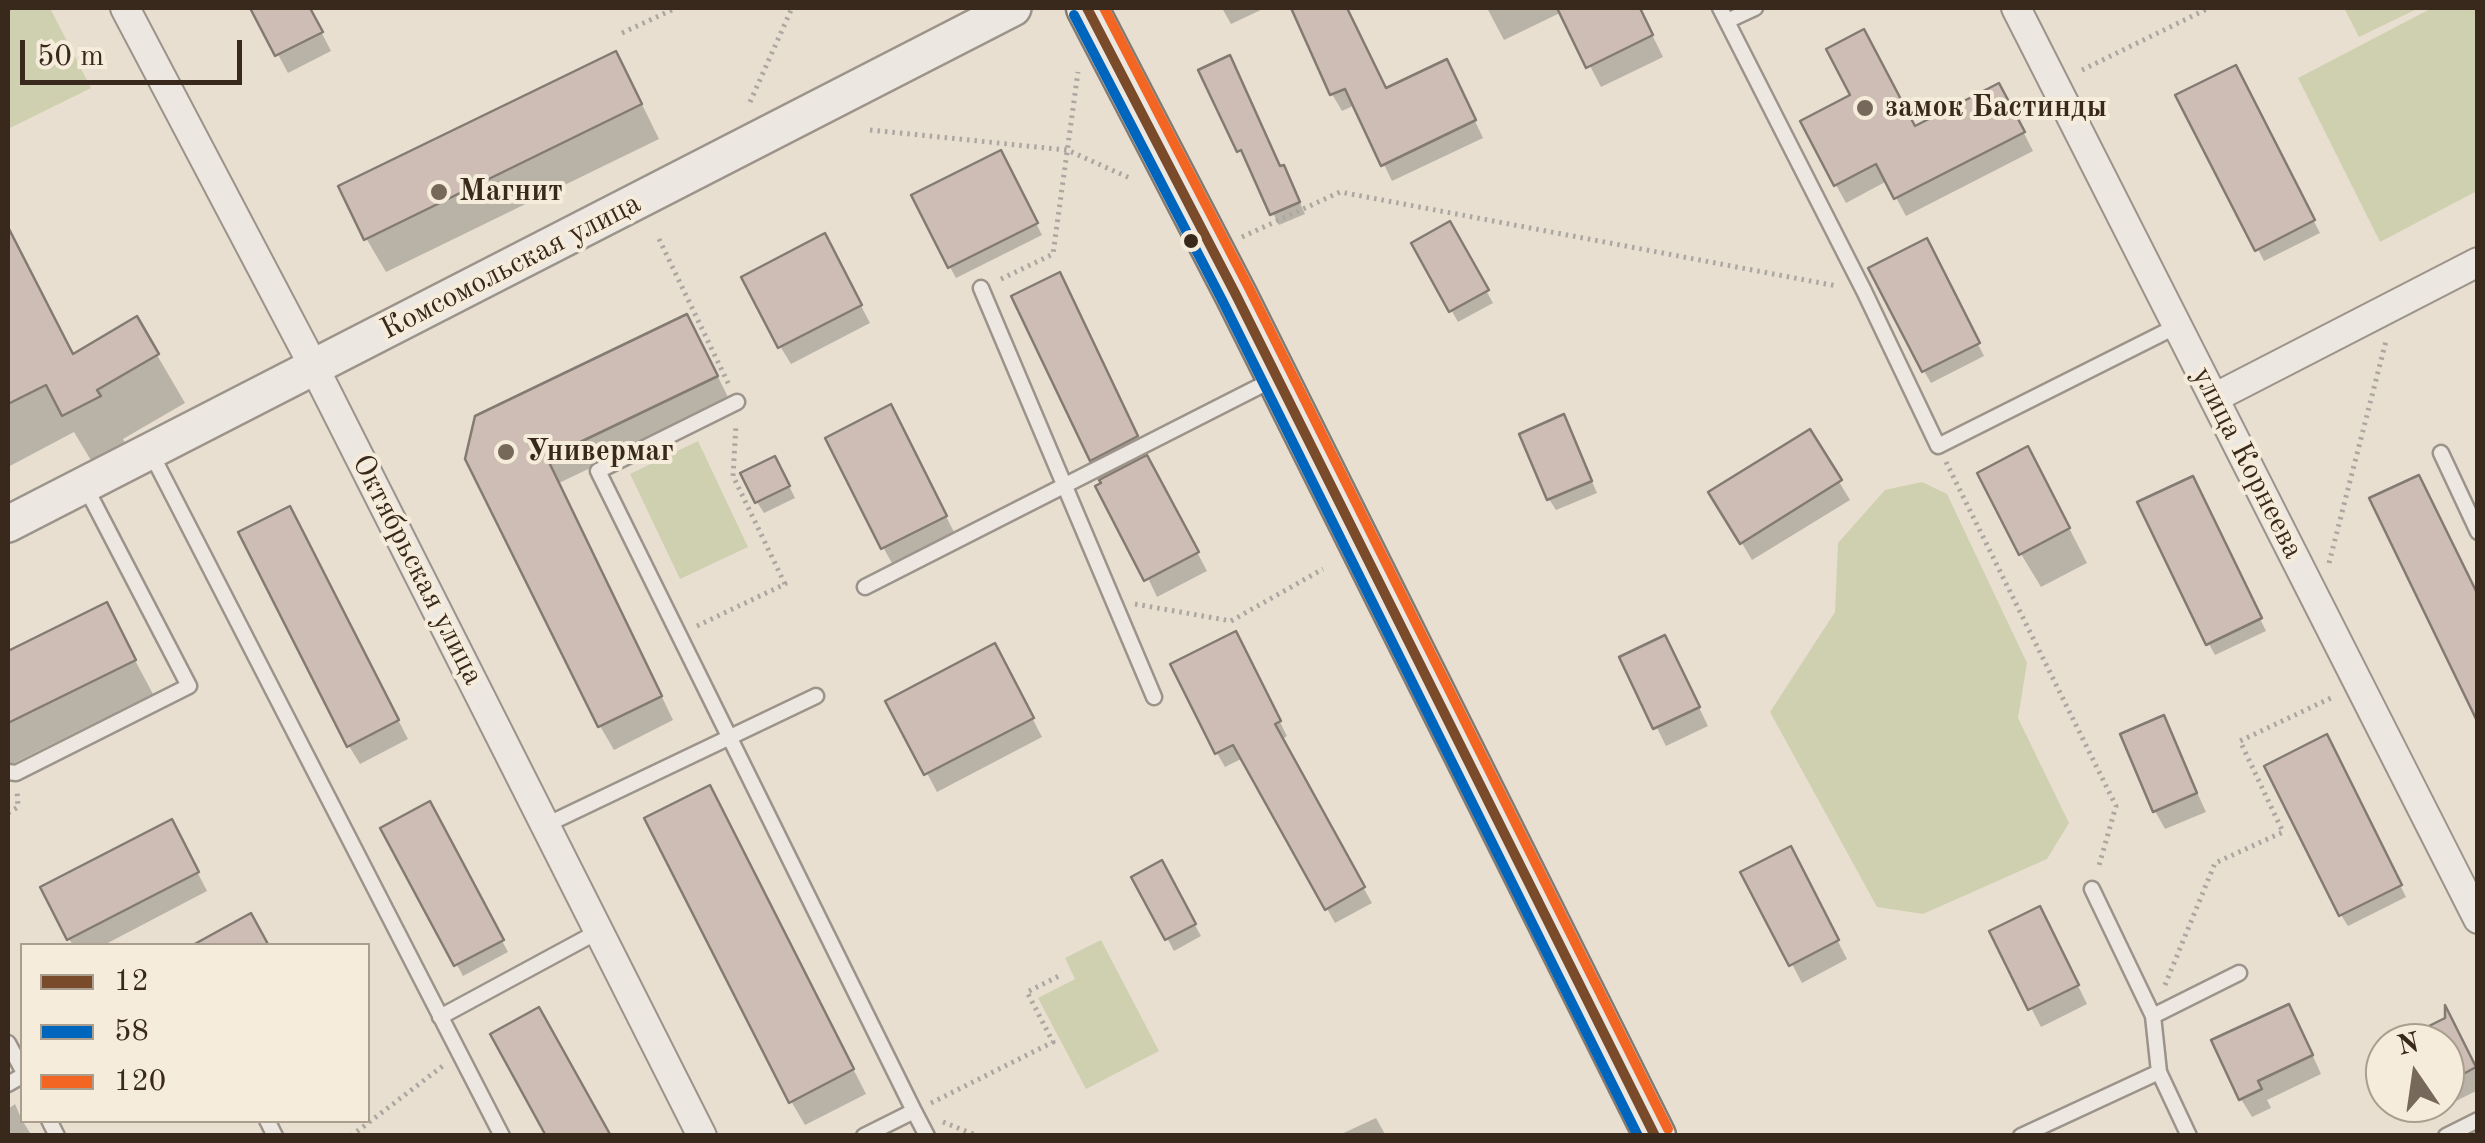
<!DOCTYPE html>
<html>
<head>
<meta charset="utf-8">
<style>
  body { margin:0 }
  #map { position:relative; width:2485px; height:1143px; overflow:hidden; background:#e8dfd1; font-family:"Old Standard TT",serif }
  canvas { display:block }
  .frame { position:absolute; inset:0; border:10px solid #39291c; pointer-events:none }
  .legend { position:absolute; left:20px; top:943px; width:350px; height:180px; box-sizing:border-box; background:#f6ecdb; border:2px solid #aa9e8f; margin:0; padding:12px 18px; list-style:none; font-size:30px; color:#39291c }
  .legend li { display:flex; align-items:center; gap:20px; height:50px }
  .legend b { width:50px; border:2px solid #aa9e8f }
  .north { position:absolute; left:2365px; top:1023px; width:100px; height:100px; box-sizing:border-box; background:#f6ecdb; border:2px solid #aa9e8f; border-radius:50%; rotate:347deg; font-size:28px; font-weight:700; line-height:40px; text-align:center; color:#39291c }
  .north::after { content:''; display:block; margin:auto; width:35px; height:45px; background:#76695b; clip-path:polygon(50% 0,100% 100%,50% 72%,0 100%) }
  .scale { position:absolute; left:20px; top:40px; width:222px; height:45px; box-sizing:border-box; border:5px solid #39291c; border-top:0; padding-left:12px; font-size:30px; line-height:35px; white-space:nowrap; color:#39291c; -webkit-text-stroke:8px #f6ecdb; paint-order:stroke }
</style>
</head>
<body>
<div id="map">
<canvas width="2485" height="1143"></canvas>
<div class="frame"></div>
<ul class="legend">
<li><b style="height:12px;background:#7a4b2a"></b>12</li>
<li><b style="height:12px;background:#0065bd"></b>58</li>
<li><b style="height:12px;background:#f26522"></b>120</li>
</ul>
<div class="north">N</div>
<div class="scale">50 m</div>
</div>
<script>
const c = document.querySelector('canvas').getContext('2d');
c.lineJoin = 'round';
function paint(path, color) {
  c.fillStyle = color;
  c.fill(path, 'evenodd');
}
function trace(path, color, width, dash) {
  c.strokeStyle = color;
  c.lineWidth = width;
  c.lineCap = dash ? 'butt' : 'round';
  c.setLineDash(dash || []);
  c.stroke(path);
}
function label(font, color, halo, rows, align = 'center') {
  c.font = font + ' "Old Standard TT",serif';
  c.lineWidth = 8;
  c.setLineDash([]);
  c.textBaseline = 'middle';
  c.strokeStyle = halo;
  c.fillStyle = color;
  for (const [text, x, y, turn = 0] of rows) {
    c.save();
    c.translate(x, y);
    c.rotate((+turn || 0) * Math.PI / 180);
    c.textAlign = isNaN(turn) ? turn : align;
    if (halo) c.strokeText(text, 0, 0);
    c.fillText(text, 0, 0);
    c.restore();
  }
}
const green = new Path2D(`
  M8,8H50L91,88L8,129Z
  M2344,8H2419L2359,37Z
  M2432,8H2477V191L2380,242L2298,78Z
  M698,441L748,547L680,579L630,474Z
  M1922,482L1947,494L2027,663L2018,718L2069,823L2047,859L1923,914L1877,907L1770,712L1835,612L1838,543L1885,490Z
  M1101,940L1159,1051L1086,1089L1038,998L1075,979L1065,958Z`);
const shadow = new Path2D(`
  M253,8H309L331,51L288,73Z
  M1222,8H1265L1231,24Z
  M1294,8H1346L1386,91L1455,79L1483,138L1392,181L1355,105L1342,111L1332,94Z
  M1487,8H1639L1663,57L1601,87L1562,12L1504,40Z
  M1201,72L1289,180L1305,214L1279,225Z
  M2241,79L2320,233L2264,261L2179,96Z
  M634,88L659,139L386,272L366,238Z
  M2009,104L2033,151L1906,216L1887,181L1846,203L1836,185L1915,129Z
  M1007,165L1042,235L956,278L950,267Z
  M1449,224L1493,303L1458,322L1414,244Z
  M13,244L74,356L136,319L185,403L123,439L126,445L92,462L74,432L8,467V246Z
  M1932,253L1984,356L1931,383L1924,371Z
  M834,254L870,323L791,364L780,346Z
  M1059,275L1078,309L1154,471L1207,571L1157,597L1092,459Z
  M700,341L730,401L559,483L673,720L614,750L600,726L477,417Z
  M900,425L955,534L893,565L883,547Z
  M1569,429L1597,493L1556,510L1549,499Z
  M1809,432L1850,500L1752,560L1712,493Z
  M781,470L795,498L764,513L757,502Z
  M2046,483L2087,563L2041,587L2021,554Z
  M2198,491L2266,631L2215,655L2209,644Z
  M299,527L408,739L360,764L349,746Z
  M106,606L153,694L8,766V654Z
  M1243,649L1287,736L1281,740L1372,903L1335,923L1243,758L1225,767L1217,753Z
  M1674,656L1708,726L1666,746L1622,658Z
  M1005,665L1042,737L937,792L889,702Z
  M2163,718L2206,812L2165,829L2155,811Z
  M2332,749L2406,897L2348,926L2341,915Z
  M429,804L508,952L463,976L384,829Z
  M722,812L866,1094L805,1125L791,1101Z
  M181,840L207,891L102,946H73L43,888Z
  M1161,864L1201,936L1174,951L1135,878Z
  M1800,868L1847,959L1802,983L1744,873Z
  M2049,927L2087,1004L2041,1027L1992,932Z
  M2299,1025L2321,1074L2267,1100L2271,1108L2252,1117L2241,1099Z
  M2459,1036L2478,1072V1090L2418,1120L2409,1103H2445V1043H2400Z
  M15,1104L22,1120L32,1136H8V1109Z
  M1376,1118L1386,1136H1337Z`);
const building = new Path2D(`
  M250,8H310L323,32L275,56Z
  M1291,8H1347L1386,88L1447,59L1476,120L1381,166L1345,89L1330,95Z
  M1557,8H1640L1653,35L1586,68Z
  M1864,29L1915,126L1999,83L2025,132L1894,199L1876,164L1834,186L1800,121L1850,95L1826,49Z
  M616,51L642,104L364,240L338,186Z
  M1230,55L1280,166L1284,165L1300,202L1270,215L1241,150L1237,152L1198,70Z
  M2236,65L2315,220L2255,251L2175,95Z
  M1001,150L1038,223L948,268L911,195Z
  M1450,221L1489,290L1449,312L1411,243Z
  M8,227L73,354L137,316L159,354L97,390L101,396L62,416L46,385L8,404Z
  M825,233L862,305L778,348L741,277Z
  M1927,238L1980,343L1922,372L1868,268Z
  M1060,272L1138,436L1090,461L1011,296Z
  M687,314L718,376L547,458L662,696L598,727L465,459L475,416Z
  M891,404L947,516L881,549L825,438Z
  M1564,414L1592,481L1547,500L1519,434Z
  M1810,429L1842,480L1740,544L1708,492Z
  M2028,446L2070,528L2019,555L1977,473Z
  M1147,455L1199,552L1144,581L1095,486L1101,483L1099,480Z
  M775,456L790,486L755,503L740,473Z
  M2419,475L2478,595V723L2369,498Z
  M2193,476L2262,618L2206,645L2137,502Z
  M290,506L399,720L347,747L238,532Z
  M107,602L136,660L8,723V651Z
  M1236,631L1281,721L1275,724L1365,887L1325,910L1233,745L1215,754L1170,664Z
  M1665,635L1700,707L1653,729L1619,657Z
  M995,643L1034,718L924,775L885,701Z
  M2164,715L2197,793L2153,812L2120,734Z
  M2327,734L2402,885L2339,916L2264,766Z
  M710,785L854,1069L789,1103L644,818Z
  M430,801L504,940L454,966L380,828Z
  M172,819L199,872L67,940L40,887Z
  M1791,846L1839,940L1789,966L1740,872Z
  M1162,860L1196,924L1165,940L1131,877Z
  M2040,906L2079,985L2028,1010L1989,931Z
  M251,913L269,946H191Z
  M2289,1004L2313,1055L2258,1081L2262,1089L2239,1100L2211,1040Z
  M2445,1005L2476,1067L2445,1084V1043H2395L2445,1018Z
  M539,1007L611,1136H546L490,1034Z`);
const path = new Path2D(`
  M622,33L676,8
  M2082,70L2209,8
  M750,102L792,8
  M870,130L1067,150L1132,179
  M1242,237L1340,192L1837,286
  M659,239L729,385
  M1001,279L1053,254L1078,72
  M1946,462L2116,806L2098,869
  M2329,563L2386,341
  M1135,604L1231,621L1323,569
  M697,626L785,584L733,476L736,424
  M8,813L18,807L17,791
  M2165,985L2215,863L2283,832L2240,741L2333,697
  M931,1103L1053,1042L1027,992L1059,976
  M943,1122L978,1136
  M351,1136L444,1065`);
const service = new Path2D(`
  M1720,8L1864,291L1938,446L2179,325
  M1727,21L1755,8
  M981,288L1154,697
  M737,402L598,471L914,1111L864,1136
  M151,453L502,1136
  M2441,453L2478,532
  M865,587L1272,380
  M8,772L16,773L189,686L85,486
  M546,825L816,696
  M2092,889L2153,1016
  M440,1017L599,931
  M8,1043L22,1069
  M8,1084L22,1076
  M914,1111L927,1136
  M49,1120L57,1136
  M267,1120L275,1136
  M2021,1136L2159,1072
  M2189,1136L2159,1072L2153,1016L2239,973
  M2446,1136L2478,1120`);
const minor = new Path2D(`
  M125,8L314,367L702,1136
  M2016,8L2478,919
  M2214,398L2478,262`);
const tertiary = new Path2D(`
  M8,524L1013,8`);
const secondary = new Path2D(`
  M1087,8L1236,295L1655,1136`);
const bus1 = new Path2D(`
  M1087,8L1236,295L1655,1136`);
const bus2 = new Path2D(`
  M1074,15L1223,302L1638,1136`);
const bus3 = new Path2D(`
  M1104,8L1249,288L1668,1129`);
const markers = [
  [1865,108,10,"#76695b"],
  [439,192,10,"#76695b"],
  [1191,241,9,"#39291c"],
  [506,452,10,"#76695b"]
];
const poiNames = [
  ["замок Бастинды",1885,108],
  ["Магнит",459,192],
  ["Универмаг",526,452]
];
const streetNames = [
  ["Комсомольская улица",511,267,-27],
  ["улица Корнеева",2247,463,63],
  ["Октябрьская улица",417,570,63]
];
paint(green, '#cfd0b0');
paint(shadow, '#0003');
paint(building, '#cdbdb4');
trace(building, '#837b72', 2.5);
trace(service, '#9c948b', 19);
trace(minor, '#9c948b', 32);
trace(tertiary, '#9c948b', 40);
trace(secondary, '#837b72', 45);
trace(path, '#aca7a1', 5, [2.5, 5]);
trace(service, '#ece8e1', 14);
trace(minor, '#ece8e1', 28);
trace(tertiary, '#ece8e1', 35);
trace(secondary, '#ece8e1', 40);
trace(bus1, '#7a4b2a', 10);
trace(bus2, '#0065bd', 10);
trace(bus3, '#f26522', 10);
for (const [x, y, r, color] of markers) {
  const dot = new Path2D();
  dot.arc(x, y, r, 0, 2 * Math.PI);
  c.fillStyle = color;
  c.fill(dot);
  trace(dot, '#f6ecdb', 4);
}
label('bold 30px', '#39291c', '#f6ecdb', poiNames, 'left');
label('30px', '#39291c', '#f6ecdb', streetNames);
</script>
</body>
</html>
